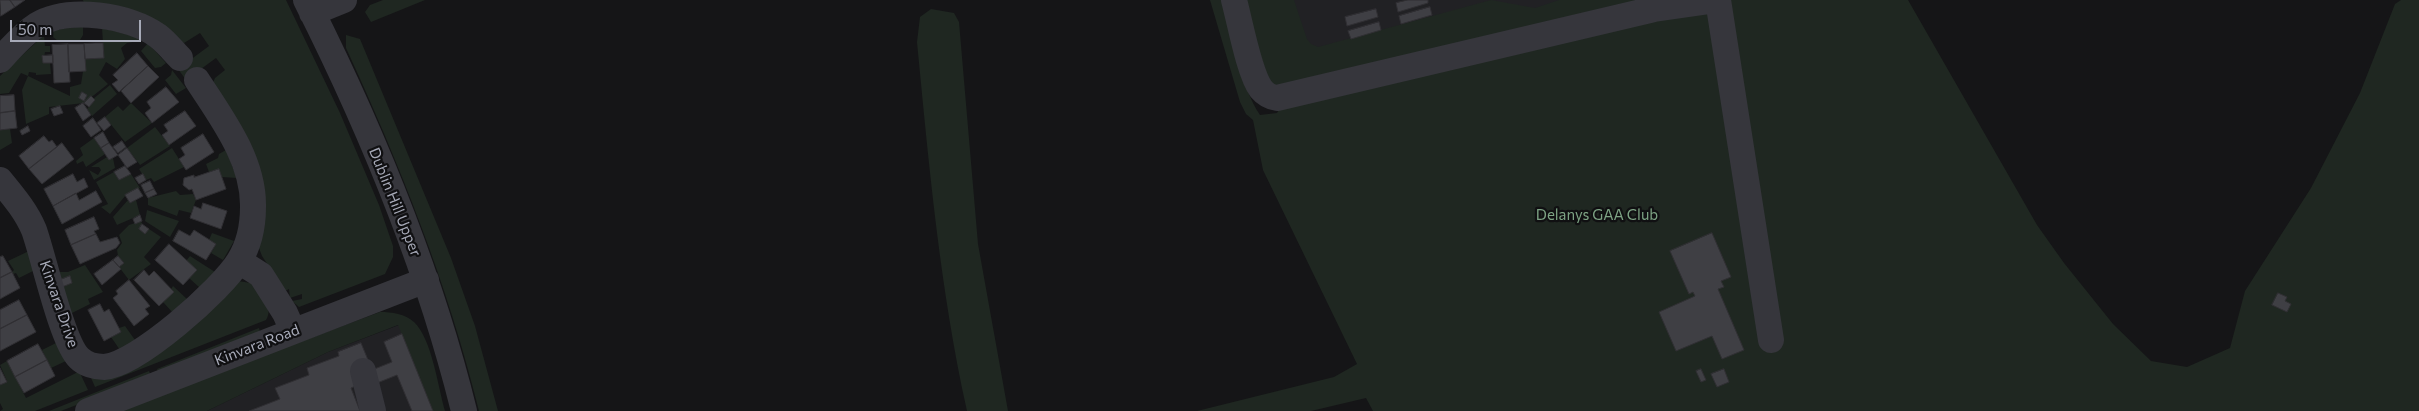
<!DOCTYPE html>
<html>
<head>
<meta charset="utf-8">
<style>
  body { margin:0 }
  #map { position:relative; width:2419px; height:411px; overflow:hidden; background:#151517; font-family:Commissioner,sans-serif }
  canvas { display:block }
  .scale { position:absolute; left:10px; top:20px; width:131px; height:22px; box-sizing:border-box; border:2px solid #a7aab8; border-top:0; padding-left:6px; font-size:15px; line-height:18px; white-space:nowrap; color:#a7aab8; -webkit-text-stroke:4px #101012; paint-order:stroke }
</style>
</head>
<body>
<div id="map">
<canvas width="2419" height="411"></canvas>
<div class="scale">50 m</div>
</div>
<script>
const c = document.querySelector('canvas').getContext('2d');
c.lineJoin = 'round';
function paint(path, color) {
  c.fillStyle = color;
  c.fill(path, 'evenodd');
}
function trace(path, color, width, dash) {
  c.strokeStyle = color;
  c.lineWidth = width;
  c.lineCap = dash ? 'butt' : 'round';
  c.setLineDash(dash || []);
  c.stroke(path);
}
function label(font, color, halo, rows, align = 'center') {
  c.font = font + ' Commissioner,sans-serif';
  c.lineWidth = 4.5;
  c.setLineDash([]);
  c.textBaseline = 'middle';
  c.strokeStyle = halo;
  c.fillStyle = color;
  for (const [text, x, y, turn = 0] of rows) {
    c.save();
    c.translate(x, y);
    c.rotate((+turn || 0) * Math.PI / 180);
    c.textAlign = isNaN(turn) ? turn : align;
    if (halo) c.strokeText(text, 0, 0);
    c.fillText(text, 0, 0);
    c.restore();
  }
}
const built = new Path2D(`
  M1252,0H1653L1297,80Z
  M399,325L433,411H207L328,352Z`);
const green = new Path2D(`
  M83,0H286L340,113L379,205L393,246V257L385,274L299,307L292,301L302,299V294L290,298L289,289L285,291L262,256L257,243L212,85L215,78L225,70L216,58L186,80L178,69L209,46L200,33L184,43L84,4Z
  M383,0H425L371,22L365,12L370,5Z
  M1210,0H1224C1233,35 1240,85 1260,115L1277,113L1286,98L1270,85L1243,0H1294L1307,39L1311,44L1318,47L1491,0L1535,8L1559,0H1908L2037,225L2064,263L2113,324L2151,361L2187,367L2230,348L2245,291L2311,188L2360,93L2395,4L2401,0H2419V411H1373L1366,398L1311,411H1197L1334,377L1357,364L1263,170L1253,120L1246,114L1240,102Z
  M931,9L954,13L959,22L978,244L1008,411H967C940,289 929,166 917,42L920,17Z
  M83,26V35L80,40L58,41L53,37V30Z
  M102,28L140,38L138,41L127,43L121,48L125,59L117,69L106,62L99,75L108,84L84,103L49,107V114L26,124L22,90L28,76L21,73L9,93L0,94V76L44,35L45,46H50V52H45L43,63H50L51,74L36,75V73L29,72L28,76L70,96V87L81,84L85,59L104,58Z
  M346,35L360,39L451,258L475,326L498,411H479C448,285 400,165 346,48Z
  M148,43L166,63L161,67L155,68L141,51Z
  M172,70L186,88L176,94L165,80L171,75Z
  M110,85L117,94L92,116L87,109L95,100L93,99Z
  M131,103L152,123L125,142L105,117L118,106L123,111Z
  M155,127L170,146L140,165L127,148Z
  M10,129L12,143L0,150V130Z
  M94,138L105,154L86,167L83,161L77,164L76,161L83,155L80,148Z
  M172,148L184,167L154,182L151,178L146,180L139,169Z
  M226,150L237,178L222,177L219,169L209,172L206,164L218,158L219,154Z
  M107,157L113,158L115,168L94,180L89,170L98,175L101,170L99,167H91Z
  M114,172L119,180L131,174L140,188L126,195L110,214L101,207L108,204L96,182Z
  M176,191L180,195L193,194L196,200L191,213L179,210L177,216L148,205V198Z
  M128,200L130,203L136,200L140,215L117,225L113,217Z
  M147,210L179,221L170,237L145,221Z
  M141,221L142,224L139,229L145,233L149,229L161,237L144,257L151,264L129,280L119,267L124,263L118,256L117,250L122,243L119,235L129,225Z
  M212,233L234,241L223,260L211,253L216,244L209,240Z
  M29,251L35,270L19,278L16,273L13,274L12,272L14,270L8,261Z
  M190,256L215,272L200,288L189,278L186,261Z
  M85,265L103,292L88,299L90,304L70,314L62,287L72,283L60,280L58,272H68Z
  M238,281C242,282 247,282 250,283C263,289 274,308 266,320L95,387L88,371Z
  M173,286L188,300L173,313L163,302Z
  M380,312C392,312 405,314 414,322C432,339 438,387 445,411H433L398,325L328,352L207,411H115Z
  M125,326L135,340L120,350L111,337L121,332L119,328Z
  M259,328L260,332L158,372L157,369Z
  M56,343L66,361L51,368L42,350Z
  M7,361L26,398L78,372L80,373L88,390L35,411H0L3,409L0,403V385L7,381L0,365Z
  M149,371L151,376L61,411H49Z`);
const building = new Path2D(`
  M0,0H10L15,7L1,16Z
  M10,0H25L15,7Z
  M1408,0H1428V3L1398,12L1396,3Z
  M1430,7L1432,15L1401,24L1399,16Z
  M1376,9L1378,17L1347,26L1345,17Z
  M1379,22L1381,30L1351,39L1348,31Z
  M95,43H103L104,58L85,59L84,44Z
  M68,44H84L86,71L69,72Z
  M68,44L70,82L54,83L52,45Z
  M137,53L148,66L119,92L112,84L118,80L113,75Z
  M53,55V63H43L42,56Z
  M148,66L159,77L131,103L121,91Z
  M166,87L179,102L152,123L145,113L151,108L147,102Z
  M82,92L87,95L84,101L79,98Z
  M14,95L15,111L0,113V96Z
  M91,96L95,100L89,107L84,103Z
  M83,103L91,115L83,121L75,108Z
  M60,106L63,113L54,116L51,109Z
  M15,111L17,128L0,130V113Z
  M185,111L196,126L169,145L162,135L168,131L164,125Z
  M105,117L111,125L104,131L97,123Z
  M93,118L101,130L91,137L83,126Z
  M28,126L30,131L22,135L20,131Z
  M103,132L109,143L101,148L94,138Z
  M203,134L214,152L186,170L179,159L185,155L181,148Z
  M44,136L49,142L52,140L57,147L29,169L19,156Z
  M122,141L126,147L118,153L113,147Z
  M62,143L74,159L42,184L29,169Z
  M109,143L118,155L109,160L101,148Z
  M127,148L137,162L127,168L118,155Z
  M125,166L131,174L119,180L114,172Z
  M219,169L226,189L196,200L192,189L189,190L183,185L184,178L194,175V177Z
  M73,174L77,182L84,178L88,187L53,206L44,189Z
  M143,174L146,180L139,184L135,178Z
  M150,181L154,189L145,193L141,185Z
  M138,188L143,196L130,203L125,195Z
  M154,189L157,194L148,198L145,193Z
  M96,191L102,202L62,224L53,206L76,193L79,200Z
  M203,203L227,211L221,229L190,218L194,206L201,209Z
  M140,215L142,221L135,224L133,219Z
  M94,217L99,229L94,231L96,234L71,245L65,230Z
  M142,224L149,229L145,234L139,229Z
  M179,230L190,236L194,230L216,244L206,260L173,241Z
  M1712,233L1731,277L1721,281L1724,287L1718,289L1744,350L1722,359L1712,336L1676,351L1659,312L1695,296L1693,292L1689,294L1670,251Z
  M96,234L100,242L117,237L120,243L116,248L80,264L71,245Z
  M169,244L197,270L183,285L155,260Z
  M3,256L12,272L0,278V257Z
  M118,256L124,263L119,267L113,260Z
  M113,260L121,269L102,285L94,274Z
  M144,270L149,276L154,271L174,292L159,306L134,280Z
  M12,272L20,288L0,299V278Z
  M70,276L72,283L62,287L60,280Z
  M129,280L150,306L145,309L149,314L134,326L113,298L118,294L116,291Z
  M2278,293L2287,297L2285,301L2291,304L2287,312L2272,305Z
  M19,300L27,315L0,329V310Z
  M100,304L104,312L109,309L121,332L104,341L88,310Z
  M27,315L36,332L0,351V329Z
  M402,334L433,411H412L397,375L377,383L372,370L392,362L384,342Z
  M361,343L368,360L360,384L351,388L360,411H249L280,399L275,388L309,375L307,368L339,356L338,352Z
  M38,344L47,360L15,377L7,361Z
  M47,360L55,376L24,393L15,377Z
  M0,368L7,382L0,385Z
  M1701,369L1706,380L1701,382L1696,371Z
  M1724,369L1729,382L1717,387L1711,374Z`);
const minor = new Path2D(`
  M306,0C372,131 429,269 464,411
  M1234,0C1240,22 1249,73 1261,89C1266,95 1270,97 1277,98L1654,9L1717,0
  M1718,0L1771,340
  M312,13L344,0
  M0,60C11,48 23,34 37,25C68,6 130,15 158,36C166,42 173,51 180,58
  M0,180C13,196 26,211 34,230C44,258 62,342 79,358C85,364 95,367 104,367C137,365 222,289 239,261C249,245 253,225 253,207C254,160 221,117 197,80
  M239,261L261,275L285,313L293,331
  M363,371L373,411
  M88,411L426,280`);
const streetNames = [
  ["Dublin Hill Upper",395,202,68],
  ["Kinvara Drive",59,304,71],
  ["Kinvara Road",257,345,-21]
];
const parkNames = [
  ["Delanys GAA Club",1597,215]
];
paint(built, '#212124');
paint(green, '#1f2721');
paint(building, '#3f3f44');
trace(building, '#302f33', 1);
trace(minor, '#36363c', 26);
label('15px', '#a7aab8', '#101012', streetNames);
label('15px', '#7da384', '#101012', parkNames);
</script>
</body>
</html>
